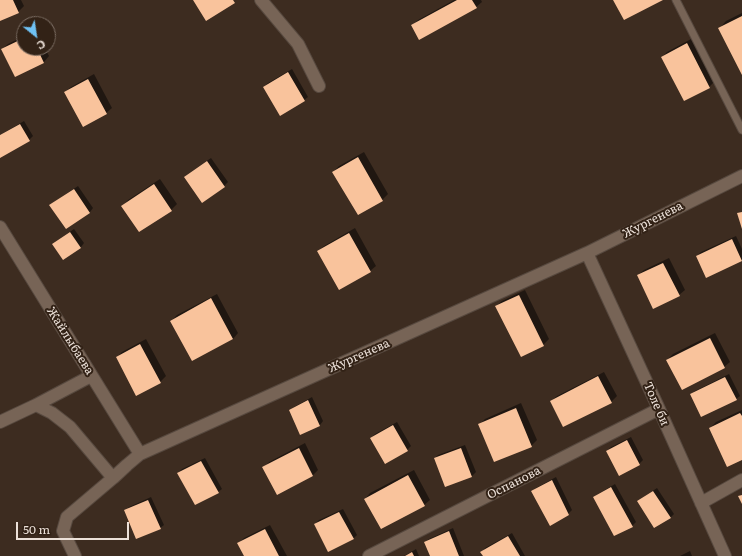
<!DOCTYPE html>
<html>
<head>
<meta charset="utf-8">
<style>
  body { margin:0 }
  #map { position:relative; width:742px; height:556px; overflow:hidden; background:#3d2c20; font-family:Literata,serif }
  canvas { display:block }
  .north { position:absolute; left:16px; top:16px; width:40px; height:40px; box-sizing:border-box; background:#322216; border:1px solid #7c6e64; border-radius:50%; rotate:150deg; font-size:11px; font-weight:700; line-height:16px; text-align:center; color:#ece1d9 }
  .north::after { content:''; display:block; margin:auto; width:14px; height:18px; background:#6fc2f4; clip-path:polygon(50% 0,100% 100%,50% 72%,0 100%) }
  .scale { position:absolute; left:16px; top:522px; width:113px; height:18px; box-sizing:border-box; border:2px solid #ece1d9; border-top:0; padding-left:5px; font-size:12px; line-height:14px; white-space:nowrap; color:#ece1d9; -webkit-text-stroke:3px #322216; paint-order:stroke }
</style>
</head>
<body>
<div id="map">
<canvas width="742" height="556"></canvas>
<div class="north">С</div>
<div class="scale">50 m</div>
</div>
<script>
const c = document.querySelector('canvas').getContext('2d');
c.lineJoin = 'round';
function paint(path, color) {
  c.fillStyle = color;
  c.fill(path, 'evenodd');
}
function trace(path, color, width, dash) {
  c.strokeStyle = color;
  c.lineWidth = width;
  c.lineCap = dash ? 'butt' : 'round';
  c.setLineDash(dash || []);
  c.stroke(path);
}
function label(font, color, halo, rows, align = 'center') {
  c.font = font + ' Literata,serif';
  c.lineWidth = 4;
  c.setLineDash([]);
  c.textBaseline = 'middle';
  c.strokeStyle = halo;
  c.fillStyle = color;
  for (const [text, x, y, turn = 0] of rows) {
    c.save();
    c.translate(x, y);
    c.rotate((+turn || 0) * Math.PI / 180);
    c.textAlign = isNaN(turn) ? turn : align;
    if (halo) c.strokeText(text, 0, 0);
    c.fillText(text, 0, 0);
    c.restore();
  }
}
const shadow = new Path2D(`
  M0,0H21L24,6L18,12L0,20Z
  M454,0H481L482,2L476,7L412,26L418,20Z
  M742,13V73L719,29L726,21Z
  M24,36V48H45L49,56L44,62L15,76L2,49L8,44Z
  M693,38L715,81L709,87L662,57L667,52Z
  M292,69L308,97L304,100L264,87L268,83Z
  M94,74L112,108L106,113L65,92L71,87Z
  M24,121L33,136L29,140L0,157V135Z
  M364,152L388,194L382,200L333,172L339,166Z
  M211,158L228,182L224,186L202,202L185,177L188,174Z
  M160,179L177,204L171,210L123,206L128,200Z
  M78,186L93,208L90,212L66,228L54,202Z
  M355,228L376,266L370,271L318,251L324,246Z
  M74,229L84,243L81,247L64,259L53,244L57,241Z
  M736,236L742,249V260L707,276L697,256L701,252Z
  M669,258L685,290L679,295L638,275L644,270Z
  M525,290L549,339L543,345L496,306L502,301Z
  M217,294L238,333L233,339L171,321L177,315Z
  M715,333L730,362L724,367L667,360L673,354Z
  M146,339L166,376L160,382L117,357L122,352Z
  M604,372L617,396L611,402L551,401L557,396Z
  M729,374L740,396L736,399L691,394L695,391Z
  M312,397L323,421L320,425L301,433L290,411L294,407Z
  M521,403L537,440L531,446L480,424L485,419Z
  M742,410V459L710,428L716,422Z
  M397,422L411,446L407,450L371,438L375,434Z
  M631,437L643,460L639,464L607,451L611,447Z
  M305,443L318,470L313,475L277,493L264,468L269,462Z
  M465,445L476,472L472,476L446,486L435,458L438,455Z
  M205,458L222,489L218,492L178,473L182,469Z
  M414,470L430,500L424,505L365,499L370,493Z
  M556,477L572,510L568,514L533,491L536,488Z
  M615,484L636,522L632,526L594,497L598,494Z
  M657,488L674,514L670,518L638,501L642,498Z
  M151,497L164,525L160,528L126,511L129,507Z
  M343,509L357,535L353,539L315,524L319,520Z
  M270,525L287,556H245L238,544L244,538Z
  M453,528L464,556H431L425,542L429,539Z
  M512,533L525,556H484L482,552L485,548Z
  M416,549L419,556H404Z
  M690,551L692,556H680Z`);
const building = new Path2D(`
  M0,0H13L19,13L0,21Z
  M193,0H233L235,3L206,21Z
  M457,0H472L477,8L419,40L411,25Z
  M613,0H663L624,20Z
  M742,16V75L718,28Z
  M24,38V48H37L44,63L15,77L1,49Z
  M687,43L710,88L684,101L661,57Z
  M288,72L305,101L280,116L263,87Z
  M88,79L107,114L83,127L64,92Z
  M20,124L30,141L0,158V135Z
  M358,157L383,201L358,215L332,172Z
  M207,161L225,187L202,203L184,177Z
  M154,184L172,211L139,232L121,206Z
  M74,189L90,213L66,229L49,205Z
  M742,212V229L737,213Z
  M70,232L81,248L63,260L52,244Z
  M349,233L371,272L339,290L317,251Z
  M732,239L742,261L706,278L696,256Z
  M663,263L680,296L653,309L637,275Z
  M519,295L544,346L521,357L495,306Z
  M211,298L233,339L192,361L170,321Z
  M710,338L725,368L682,390L666,360Z
  M140,344L161,383L136,396L116,357Z
  M598,376L612,403L563,427L550,401Z
  M725,377L737,400L701,417L690,394Z
  M308,400L320,426L300,435L289,410Z
  M516,408L532,447L494,462L478,424Z
  M740,413L742,416V460L727,467L709,428Z
  M393,425L408,451L385,464L370,438Z
  M627,440L640,465L619,476L606,451Z
  M299,448L313,476L277,495L262,467Z
  M461,448L472,477L445,487L434,458Z
  M201,461L219,493L195,505L177,473Z
  M408,475L425,506L381,529L364,499Z
  M552,480L569,515L550,526L531,491Z
  M611,487L633,527L614,536L593,497Z
  M653,491L671,518L654,528L637,501Z
  M742,495V504L738,496Z
  M148,500L161,529L136,539L124,510Z
  M339,512L354,539L328,552L314,524Z
  M265,529L279,556H244L237,543Z
  M449,531L459,556H430L424,542Z
  M508,536L520,556H483L480,552Z
  M412,552L414,556H405Z`);
const service = new Path2D(`
  M676,0L742,130`);
const minor = new Path2D(`
  M261,0L298,44L319,86
  M0,227L140,454
  M587,253L659,409L725,556
  M36,405L91,376
  M0,422L36,405L52,413L70,427L113,478L127,465L140,454L587,253L742,176
  M701,503L742,480
  M75,556L63,531L67,517L113,478
  M369,556L659,409`);
const streetNames = [
  ["Жургенева",653,220,-27],
  ["Жайлыбаева",70,341,58],
  ["Жургенева",359,356,-24],
  ["Толе би",656,404,66],
  ["Оспанова",514,483,-27]
];
paint(shadow, '#0007');
paint(building, '#f9c39c');
trace(service, '#57493f', 9);
trace(minor, '#57493f', 14);
trace(service, '#776456', 7);
trace(minor, '#776456', 12);
label('12px', '#ece1d9', '#322216', streetNames);
</script>
</body>
</html>
